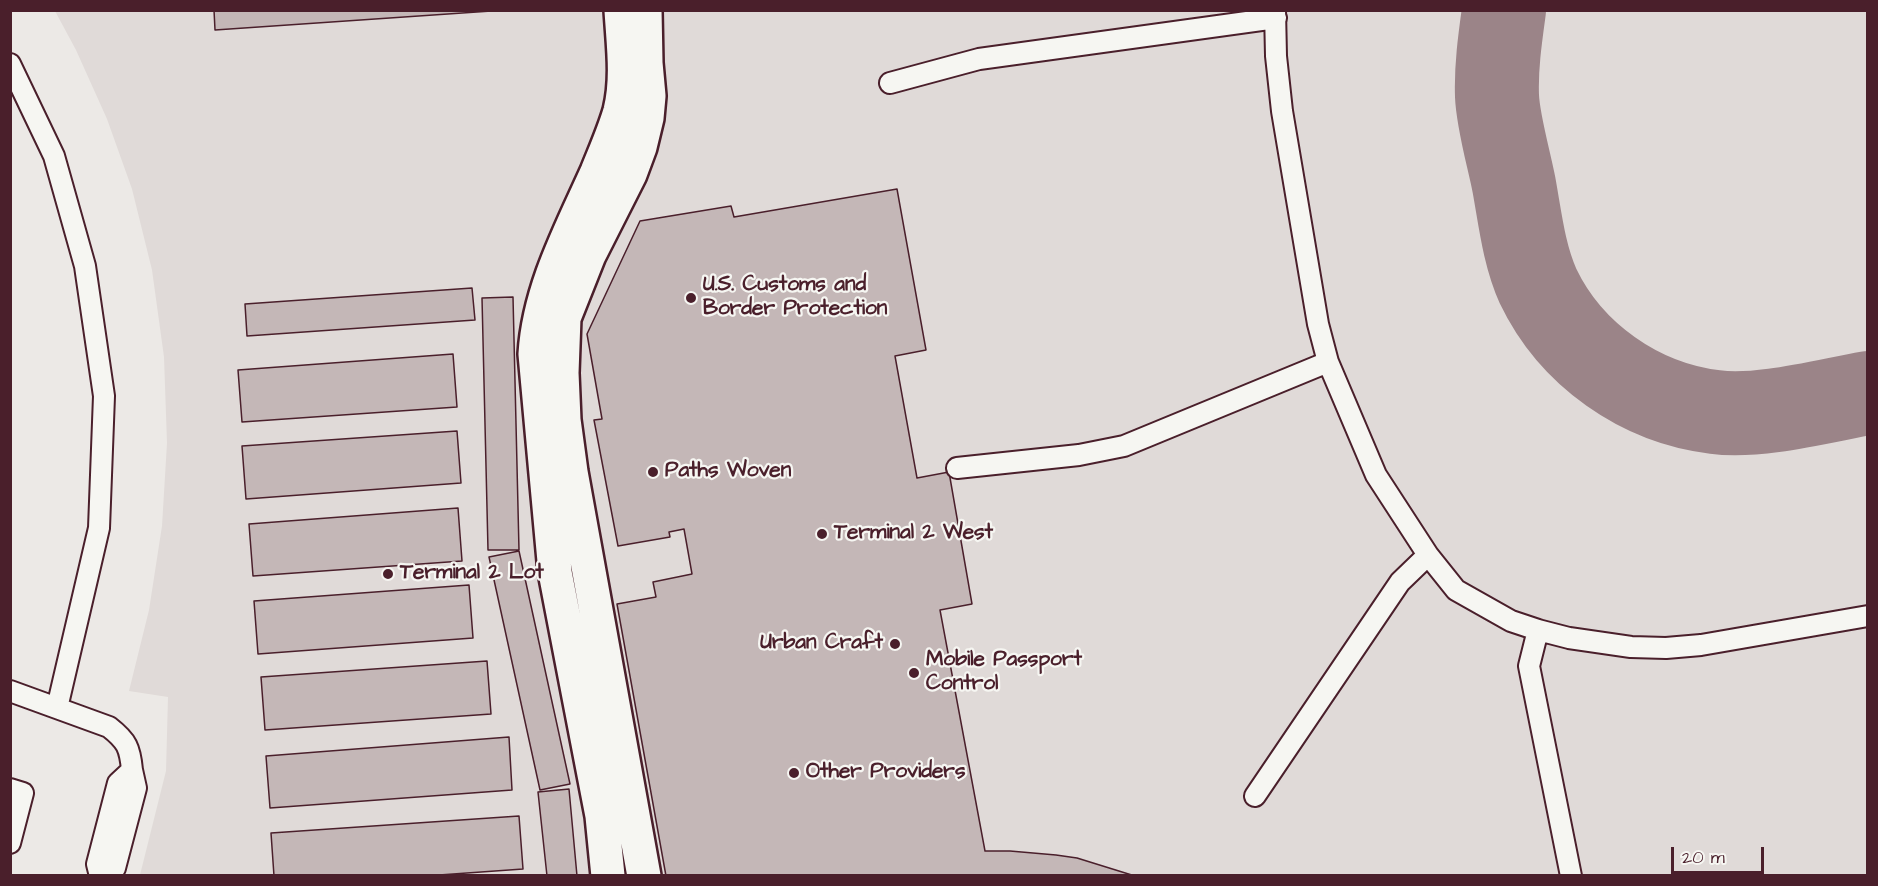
<!DOCTYPE html>
<html>
<head>
<meta charset="utf-8">
<style>
  body { margin:0 }
  #map { position:relative; width:1878px; height:886px; overflow:hidden; background:#ece9e6; font-family:"Architects Daughter",sans-serif }
  canvas { display:block }
  .frame { position:absolute; inset:0; border:12px solid #4a1f2b; pointer-events:none }
  .scale { position:absolute; left:1671px; top:847px; width:93px; height:27px; box-sizing:border-box; border:3px solid #4a1f2b; border-top:0; padding-left:8px; font-size:18px; line-height:21px; white-space:nowrap; color:#4a1f2b; -webkit-text-stroke:4px #f6f6f2; paint-order:stroke }
</style>
</head>
<body>
<div id="map">
<canvas width="1878" height="886"></canvas>
<div class="frame"></div>
<div class="scale">20 m</div>
</div>
<script>
const c = document.querySelector('canvas').getContext('2d');
c.lineJoin = 'round';
function paint(path, color) {
  c.fillStyle = color;
  c.fill(path, 'evenodd');
}
function trace(path, color, width, dash) {
  c.strokeStyle = color;
  c.lineWidth = width;
  c.lineCap = dash ? 'butt' : 'round';
  c.setLineDash(dash || []);
  c.stroke(path);
}
function label(font, color, halo, rows, align = 'center') {
  c.font = font + ' "Architects Daughter",sans-serif';
  c.lineWidth = 4.5;
  c.setLineDash([]);
  c.textBaseline = 'middle';
  c.strokeStyle = halo;
  c.fillStyle = color;
  for (const [text, x, y, turn = 0] of rows) {
    c.save();
    c.translate(x, y);
    c.rotate((+turn || 0) * Math.PI / 180);
    c.textAlign = isNaN(turn) ? turn : align;
    if (halo) c.strokeText(text, 0, 0);
    c.fillText(text, 0, 0);
    c.restore();
  }
}
const built = new Path2D(`
  M55,11H1867V875H140L166,771L168,697L129,691L149,610L162,526L167,443L164,357L152,270L132,189L107,119L76,50Z`);
const taxiway = new Path2D(`
  M1504,10C1500,39 1496,67 1497,96C1498,122 1509,159 1514,185C1520,218 1524,255 1538,286C1571,355 1640,403 1715,412C1759,418 1823,401 1868,393`);
const building = new Path2D(`
  M214,10H506L215,30Z
  M897,189L926,350L895,356L917,478L949,472L972,604L940,610L985,851H1010L1056,855L1077,858L1135,876H666L617,604L656,597L653,582L692,574L684,529L669,532L670,537L618,546L594,420L602,419L587,334L640,221L731,206L734,217Z
  M472,288L475,320L247,336L245,304Z
  M513,297L519,550H488L482,298Z
  M453,354L457,407L242,422L238,370Z
  M457,431L461,483L246,499L242,446Z
  M458,508L462,561L253,576L249,524Z
  M519,551L570,784L540,790L489,557Z
  M469,585L473,638L258,654L254,601Z
  M487,661L491,714L265,730L261,677Z
  M509,737L512,790L270,808L266,756Z
  M569,789L577,876H547L538,792Z
  M519,816L523,869L425,876H274L271,833Z`);
const lane = new Path2D(`
  M1275,10L1276,56L1282,111L1318,324L1328,362L1376,475L1428,555L1456,590L1511,621L1538,630L1569,638L1631,647L1666,648L1701,645L1868,616
  M10,64L54,156L85,266L104,396L99,528L57,708
  M890,83L979,59L1276,18
  M957,468L1079,455L1124,446L1328,362
  M1538,630L1529,666L1571,876
  M10,691L109,727C127,741 130,748 132,770
  M10,789L23,793L10,843
  M1255,796L1400,582L1428,555
  M100,876L97,864L118,783L132,770L136,788L115,868L110,876`);
const secondary = new Path2D(`
  M608,876L602,816L555,572L535,354C539,289 571,230 597,172C605,152 614,132 620,111C628,78 623,44 621,10
  M644,876L571,472L564,420L562,373L564,318L589,255L630,174L640,147L647,118L649,96L646,63L645,10`);
const markers = [
  [691,298,6,"#4a1f2b"],
  [653,472,6,"#4a1f2b"],
  [822,534,6,"#4a1f2b"],
  [388,574,6,"#4a1f2b"],
  [895,644,6,"#4a1f2b"],
  [914,673,6,"#4a1f2b"],
  [794,773,6,"#4a1f2b"]
];
const poiNames = [
  ["U.S. Customs and",703,286],
  ["Border Protection",703,310],
  ["Paths Woven",665,472],
  ["Terminal 2 West",834,534],
  ["Terminal 2 Lot",400,574],
  ["Urban Craft",883,644,"right"],
  ["Mobile Passport",926,661],
  ["Control",926,685],
  ["Other Providers",806,773]
];
paint(built, '#e0dad8');
trace(taxiway, '#9b8488', 84);
paint(building, '#c4b7b7');
trace(building, '#4a1f2b', 1.5);
trace(lane, '#4a1f2b', 24);
trace(secondary, '#4a1f2b', 38);
trace(lane, '#f6f6f2', 20);
trace(secondary, '#f6f6f2', 33);
for (const [x, y, r, color] of markers) {
  const dot = new Path2D();
  dot.arc(x, y, r, 0, 2 * Math.PI);
  c.fillStyle = color;
  c.fill(dot);
  trace(dot, '#f6f6f2', 2);
}
label('bold 21px', '#4a1f2b', '#f6f6f2', poiNames, 'left');
</script>
</body>
</html>
